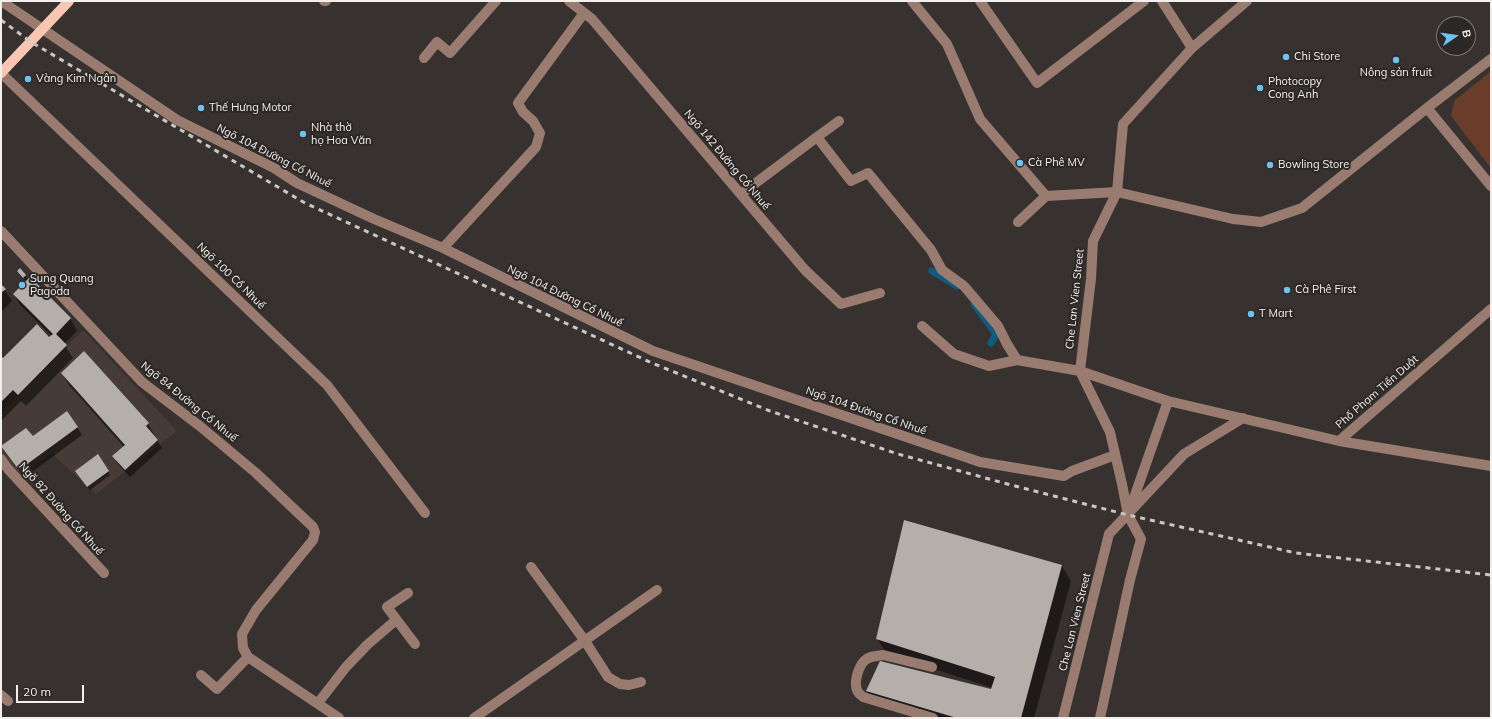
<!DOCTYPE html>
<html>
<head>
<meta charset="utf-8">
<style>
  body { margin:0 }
  #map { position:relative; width:1492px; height:719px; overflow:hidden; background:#373230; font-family:Mulish,sans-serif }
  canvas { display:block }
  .frame { position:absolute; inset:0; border:2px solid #f2efed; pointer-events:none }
  .north { position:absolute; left:1436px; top:16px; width:40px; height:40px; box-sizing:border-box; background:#2c2826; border:1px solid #7b7876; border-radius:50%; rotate:77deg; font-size:11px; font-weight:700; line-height:16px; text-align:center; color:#f2efed }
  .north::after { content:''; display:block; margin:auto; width:14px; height:18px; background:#6ec2f3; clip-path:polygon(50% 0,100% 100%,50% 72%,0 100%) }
  .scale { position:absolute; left:16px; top:685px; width:68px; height:18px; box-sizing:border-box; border:2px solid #f2efed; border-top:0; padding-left:5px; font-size:12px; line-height:14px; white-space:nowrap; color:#f2efed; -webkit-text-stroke:3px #2c2826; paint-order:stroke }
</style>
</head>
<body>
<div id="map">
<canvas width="1492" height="719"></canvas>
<div class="frame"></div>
<div class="north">B</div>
<div class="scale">20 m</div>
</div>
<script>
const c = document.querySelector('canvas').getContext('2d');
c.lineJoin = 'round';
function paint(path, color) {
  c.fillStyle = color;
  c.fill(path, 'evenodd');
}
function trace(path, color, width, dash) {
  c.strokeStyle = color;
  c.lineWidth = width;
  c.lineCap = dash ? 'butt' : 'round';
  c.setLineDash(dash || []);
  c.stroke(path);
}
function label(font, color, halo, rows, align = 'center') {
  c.font = font + ' Mulish,sans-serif';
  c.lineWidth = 4;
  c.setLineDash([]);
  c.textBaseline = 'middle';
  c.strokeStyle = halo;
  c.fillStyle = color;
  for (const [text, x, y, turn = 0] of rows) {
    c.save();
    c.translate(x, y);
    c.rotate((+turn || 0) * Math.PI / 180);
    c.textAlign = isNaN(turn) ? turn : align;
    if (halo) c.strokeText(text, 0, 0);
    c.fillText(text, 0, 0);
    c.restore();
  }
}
const built = new Path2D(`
  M83,330L177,431L96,494L51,453L20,477L1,452V413Z`);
const green = new Path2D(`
  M1491,71V168L1451,116L1454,101Z`);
const shadow = new Path2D(`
  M20,270L28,280L70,318L77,331L64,344L73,358L26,406L21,401L1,421V358L3,360L52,336L21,306L14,294L27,282L20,275Z
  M1,285L12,301L1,312Z
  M62,373L148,424L162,448L130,477L118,464L114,456L124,447L69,385Z
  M77,427L82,435L24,478L3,446L33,438Z
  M108,471L110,475L90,490L78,475Z
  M1062,566L1071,581L1034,718H914L876,706L867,691L992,690L993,688L887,654L877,639Z`);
const stream = new Path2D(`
  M932,271L957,286
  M974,304L996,334L991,343`);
const building = new Path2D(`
  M20,268L26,275L23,278L17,271Z
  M30,277L71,318L56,334L67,345L18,395L13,390L1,402V356L3,358L37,324L49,337L53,334L13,294Z
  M1,284L6,289L1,293Z
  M84,351L149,423L146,426L158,440L125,470L112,456L125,445L61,373Z
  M67,411L78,427L19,470L1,446L26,428L33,436Z
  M98,454L109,471L87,487L75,471Z
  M904,520L1062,565L1021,718H957L866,691L880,661L991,689L995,677L876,639Z`);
const minor = new Path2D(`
  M1,1L177,120L274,168L297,183L374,219L443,248L653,351L980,462L1064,476L1072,471L1115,455
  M324,1H326
  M569,1L592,19L805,270L841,304L880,293
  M912,1L947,44L980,119L1046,196
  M980,1L1037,83L1144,1
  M1162,1L1192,48
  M424,58L437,42L450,53L496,1
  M1,73L327,385L425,513
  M1427,108L1491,186
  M817,137L839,121
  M741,194L817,137L851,181L868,173L931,250L942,270L964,286L998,326L1007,344L1017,360
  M1018,222L1046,196L1117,192L1233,219L1261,222L1302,208L1427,108L1491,59
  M1,231L142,382L201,427L256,473L313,527L315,532L313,540L256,610L242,634L243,648L248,657L339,718
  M443,248L536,147L540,133L533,121L523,112L518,103L584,13
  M922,326L954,354L989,366L1017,360L1080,371L1110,432L1122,484L1128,515L1141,539L1130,580L1100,718
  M1168,401L1339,441L1491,309
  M1339,441L1491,466
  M1,459L8,469L104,573
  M1128,515L1168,401L1080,371L1091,279L1093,241L1117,192L1123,124L1192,48L1247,1
  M531,567L585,641L608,677L620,684L629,685L641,682
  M408,593L387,607L415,644
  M932,667L883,655C876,656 869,656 864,661C858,668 853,684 858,692C859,694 861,695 863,697L933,718
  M201,675L217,689L248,657
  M1,695L8,701
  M318,703L346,667L367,645L396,620
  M474,718L657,590
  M1063,718L1109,534L1184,454L1243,418`);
const major = new Path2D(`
  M1,73L69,1`);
const rail = new Path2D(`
  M1,20L31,42L305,203L652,363L770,411L898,454L1011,485L1128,515L1296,553L1491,575`);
const markers = [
  [1286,57,4,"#6ec2f3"],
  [1396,60,4,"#6ec2f3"],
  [28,79,4,"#6ec2f3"],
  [1260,88,4,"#6ec2f3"],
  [201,108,4,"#6ec2f3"],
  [303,134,4,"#6ec2f3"],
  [1020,163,4,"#6ec2f3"],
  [1270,165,4,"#6ec2f3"],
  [22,285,4,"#6ec2f3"],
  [1287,290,4,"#6ec2f3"],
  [1251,314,4,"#6ec2f3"]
];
const poiNames = [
  ["Chi Store",1294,57],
  ["Nông sản fruit",1396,73,"center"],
  ["Vàng Kim Ngân",36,79],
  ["Photocopy",1268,82],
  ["Cong Anh",1268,95],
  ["Thế Hưng Motor",209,108],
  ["Nhà thờ",311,128],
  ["họ Hoa Văn",311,141],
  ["Cà Phê MV",1028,163],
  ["Bowling Store",1278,165],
  ["Sung Quang",30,279],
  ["Pagoda",30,292],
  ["Cà Phê First",1295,290],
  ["T Mart",1259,314]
];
const streetNames = [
  ["Ngõ 104 Đường Cổ Nhuế",274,156,27],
  ["Ngõ 142 Đường Cổ Nhuế",727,160,50],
  ["Ngõ 100 Cổ Nhuế",231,276,44],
  ["Ngõ 104 Đường Cổ Nhuế",565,296,26],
  ["Che Lan Vien Street",1075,299,-84],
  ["Phố Phạm Tiến Duật",1377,392,-41],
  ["Ngõ 84 Đường Cổ Nhuế",189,402,39],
  ["Ngõ 104 Đường Cổ Nhuế",866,411,19],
  ["Ngõ 82 Đường Cổ Nhuế",61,509,48],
  ["Che Lan Vien Street",1075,622,-76]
];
paint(built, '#463b36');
paint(green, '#6a3d2b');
paint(shadow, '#0007');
trace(stream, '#0c5d82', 7);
paint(building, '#b5afac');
trace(minor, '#997b6f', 10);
trace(major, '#f8c6b2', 10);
trace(rail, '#c9c6c4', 3, [5, 5]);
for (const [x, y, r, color] of markers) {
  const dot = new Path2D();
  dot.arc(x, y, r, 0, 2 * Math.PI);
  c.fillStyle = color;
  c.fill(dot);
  trace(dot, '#2c2826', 1.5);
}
label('11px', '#f2efed', '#2c2826', poiNames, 'left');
label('11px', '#f2efed', '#2c2826', streetNames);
</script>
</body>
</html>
